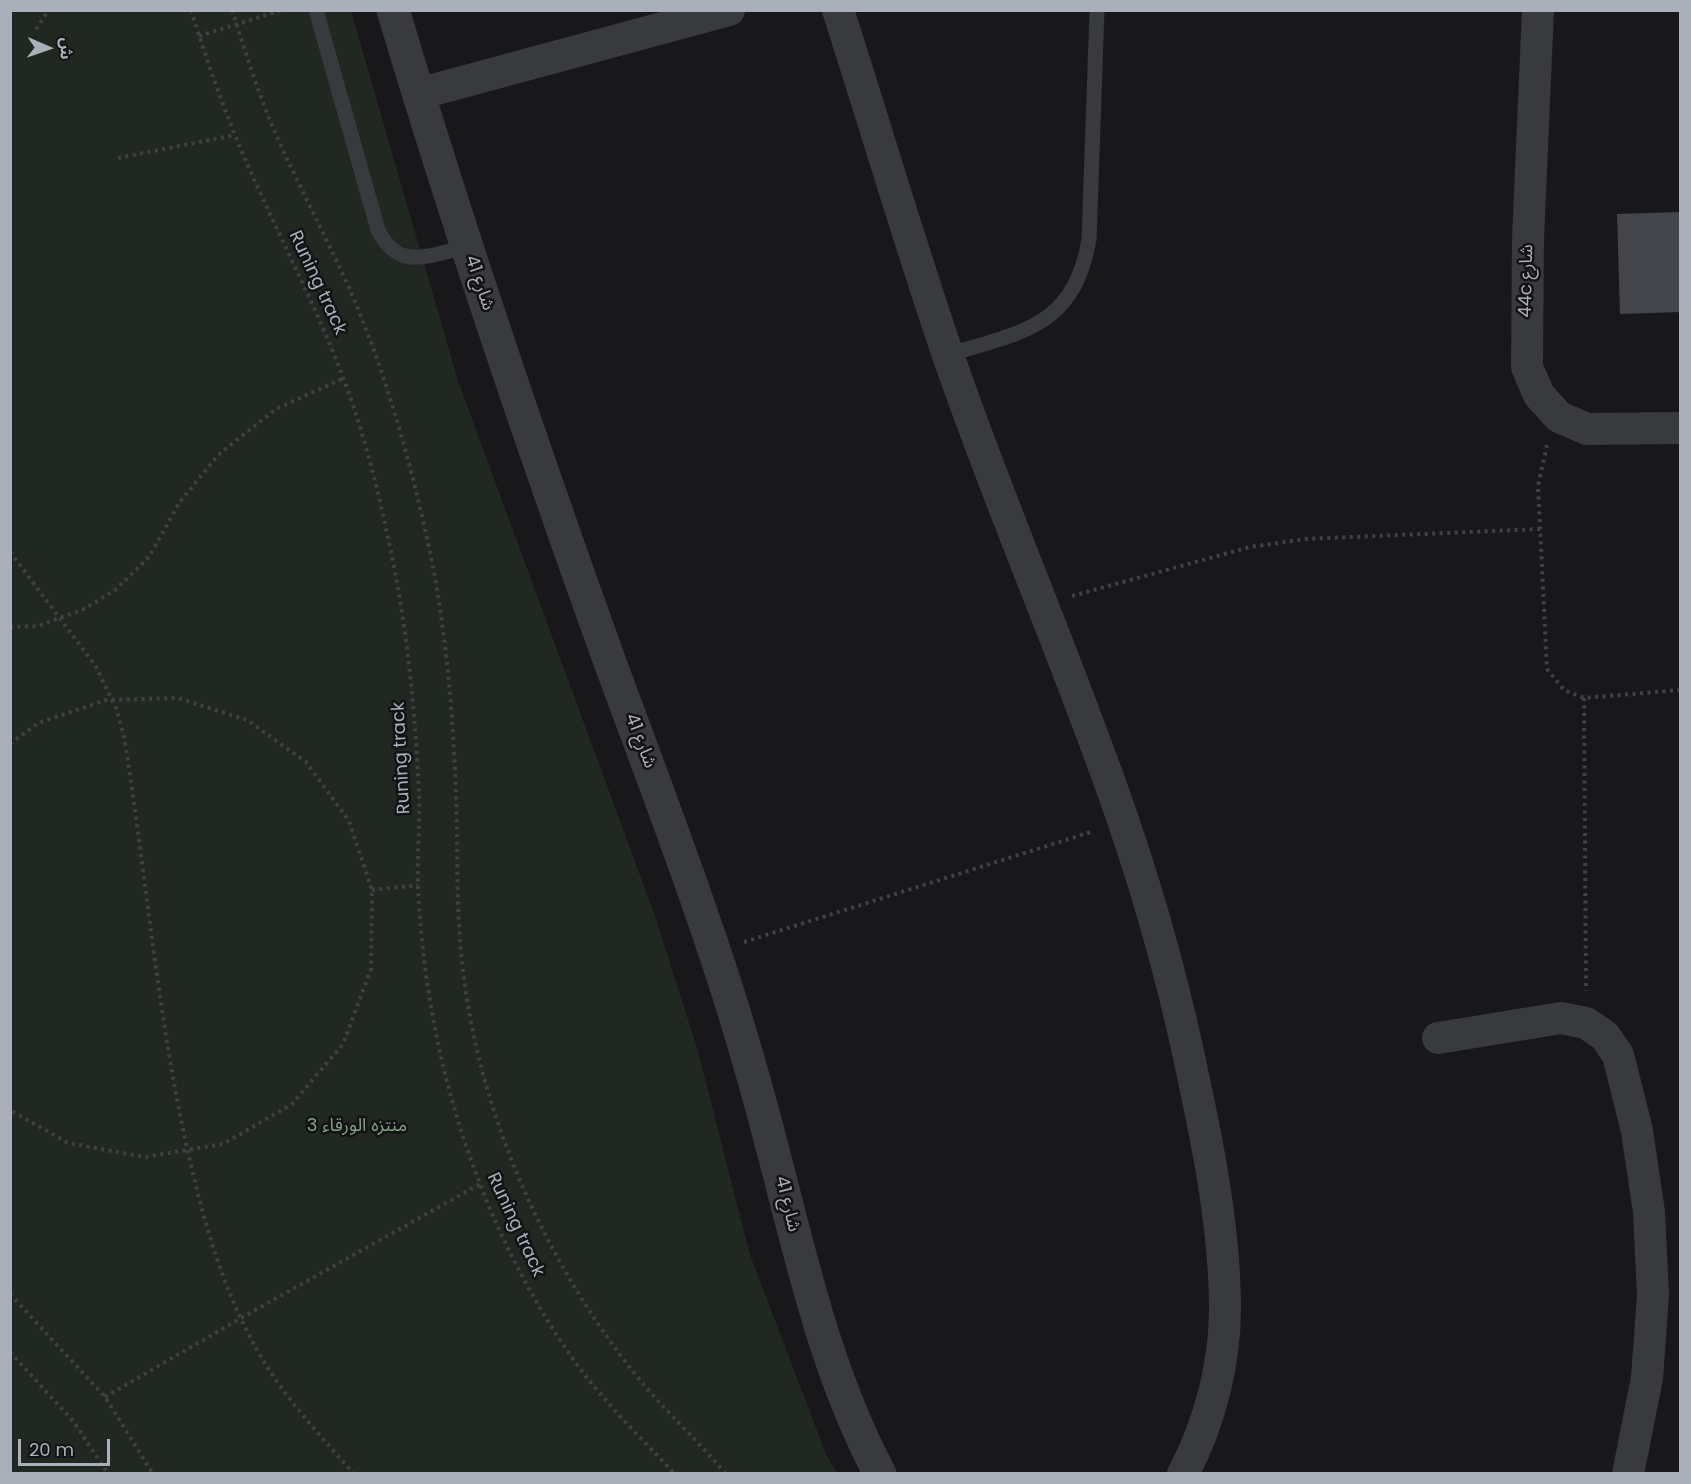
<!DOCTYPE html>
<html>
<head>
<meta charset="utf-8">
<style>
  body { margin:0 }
  #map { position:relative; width:1691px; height:1484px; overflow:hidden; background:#18181a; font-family:Poppins,"Noto Sans Arabic",sans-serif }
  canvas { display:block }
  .frame { position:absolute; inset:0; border:12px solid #aaafb9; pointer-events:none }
  .north { position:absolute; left:18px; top:18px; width:60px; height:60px; -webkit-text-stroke:4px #131315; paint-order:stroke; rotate:92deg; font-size:16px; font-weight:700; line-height:24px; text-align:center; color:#aaafb9 }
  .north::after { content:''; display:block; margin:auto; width:21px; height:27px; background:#aaafb9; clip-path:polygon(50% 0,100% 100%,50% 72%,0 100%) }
  .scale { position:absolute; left:18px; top:1439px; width:92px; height:27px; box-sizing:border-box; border:3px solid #aaafb9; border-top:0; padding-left:8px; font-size:18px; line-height:21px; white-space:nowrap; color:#aaafb9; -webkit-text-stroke:4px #131315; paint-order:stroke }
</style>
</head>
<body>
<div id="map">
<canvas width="1691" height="1484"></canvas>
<div class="frame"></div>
<div class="north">ش</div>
<div class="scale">20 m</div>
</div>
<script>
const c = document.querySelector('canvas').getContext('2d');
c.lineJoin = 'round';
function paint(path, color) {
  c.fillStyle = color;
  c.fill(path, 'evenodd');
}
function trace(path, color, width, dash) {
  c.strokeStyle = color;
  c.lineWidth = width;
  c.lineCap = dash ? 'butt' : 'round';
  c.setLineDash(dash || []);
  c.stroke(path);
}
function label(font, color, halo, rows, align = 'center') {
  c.font = font + ' Poppins,"Noto Sans Arabic",sans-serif';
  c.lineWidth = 5;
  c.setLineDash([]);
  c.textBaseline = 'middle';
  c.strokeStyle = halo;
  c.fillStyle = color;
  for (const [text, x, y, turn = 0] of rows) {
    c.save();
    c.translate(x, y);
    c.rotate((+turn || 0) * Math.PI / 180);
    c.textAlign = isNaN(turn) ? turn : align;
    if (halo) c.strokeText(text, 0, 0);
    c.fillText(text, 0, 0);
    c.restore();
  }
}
const green = new Path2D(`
  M10,11H351L458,381L655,916L698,1051L750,1255L826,1454L837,1473H11Z`);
const building = new Path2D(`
  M1680,212V312L1620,314L1617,214Z`);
const path = new Path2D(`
  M191,10C210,71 231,130 258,188C286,250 318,311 342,375C363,429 377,486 389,542C407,625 415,709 419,793C420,825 417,857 418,888C426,1051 474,1213 566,1349C597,1395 637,1434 675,1474
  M232,10C244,48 256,86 271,123C295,179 324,232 349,288C383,365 406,446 425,529C445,616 453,708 456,796C458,844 456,891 460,939C471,1095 538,1252 635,1374C663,1409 696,1439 726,1474
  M36,29L49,10
  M199,36L282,10
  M118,158L235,135
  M1547,445L1538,486L1547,669L1564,690L1584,698L1680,690
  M10,552L95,665L116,708L124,736C146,873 157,1012 187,1148C204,1222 223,1294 263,1360C286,1399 324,1440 354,1474
  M1072,596L1250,547L1305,539L1540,529
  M10,627L38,626L84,609L115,590L149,557L179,503L218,455L276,409L344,378
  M1584,698L1586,991
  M10,744L38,723L106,700L178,698L247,720L306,762L349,821L372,890L371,969L343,1044L292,1104L223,1144L145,1157L68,1143L10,1110
  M372,890L418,885
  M744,942L1094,831
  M10,1294L105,1397L153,1474
  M10,1352L73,1421L108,1474
  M105,1397L241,1318L480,1184`);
const service = new Path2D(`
  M316,10L378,230C399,272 428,255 466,247
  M948,355C1023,331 1073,328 1089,240L1097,10`);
const minor = new Path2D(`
  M838,10C875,125 909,241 948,355C1002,512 1070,665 1124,823C1154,911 1178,1000 1196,1090C1211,1160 1224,1232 1225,1303C1226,1361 1210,1423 1183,1474
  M1538,10L1528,239L1527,367L1539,395L1559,417L1587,429L1680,428
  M418,94L729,10
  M1438,1038L1561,1018L1586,1023L1605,1036L1618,1055L1637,1131L1649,1212L1653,1295L1647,1378L1628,1474`);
const tertiary = new Path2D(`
  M393,10C459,231 533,449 611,665C646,760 682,854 714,950C737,1018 757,1088 775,1158C803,1266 827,1374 880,1474`);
const streetNames = [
  ["44c شارع",1527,281,-89],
  ["Runing track",317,283,65],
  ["شارع 41",479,283,71],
  ["شارع 41",640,741,69],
  ["Runing track",402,758,-93],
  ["شارع 41",787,1204,76],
  ["Runing track",515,1225,65]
];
const parkNames = [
  ["منتزه الورقاء 3",357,1126]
];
paint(green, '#202821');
paint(building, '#44454a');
trace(path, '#3f4145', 4, [3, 4.5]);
trace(service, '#393a3e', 15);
trace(minor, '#393a3e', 32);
trace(tertiary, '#393a3e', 33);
label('18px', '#aaafb9', '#131315', streetNames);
label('18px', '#82a383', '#131315', parkNames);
</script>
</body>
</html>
